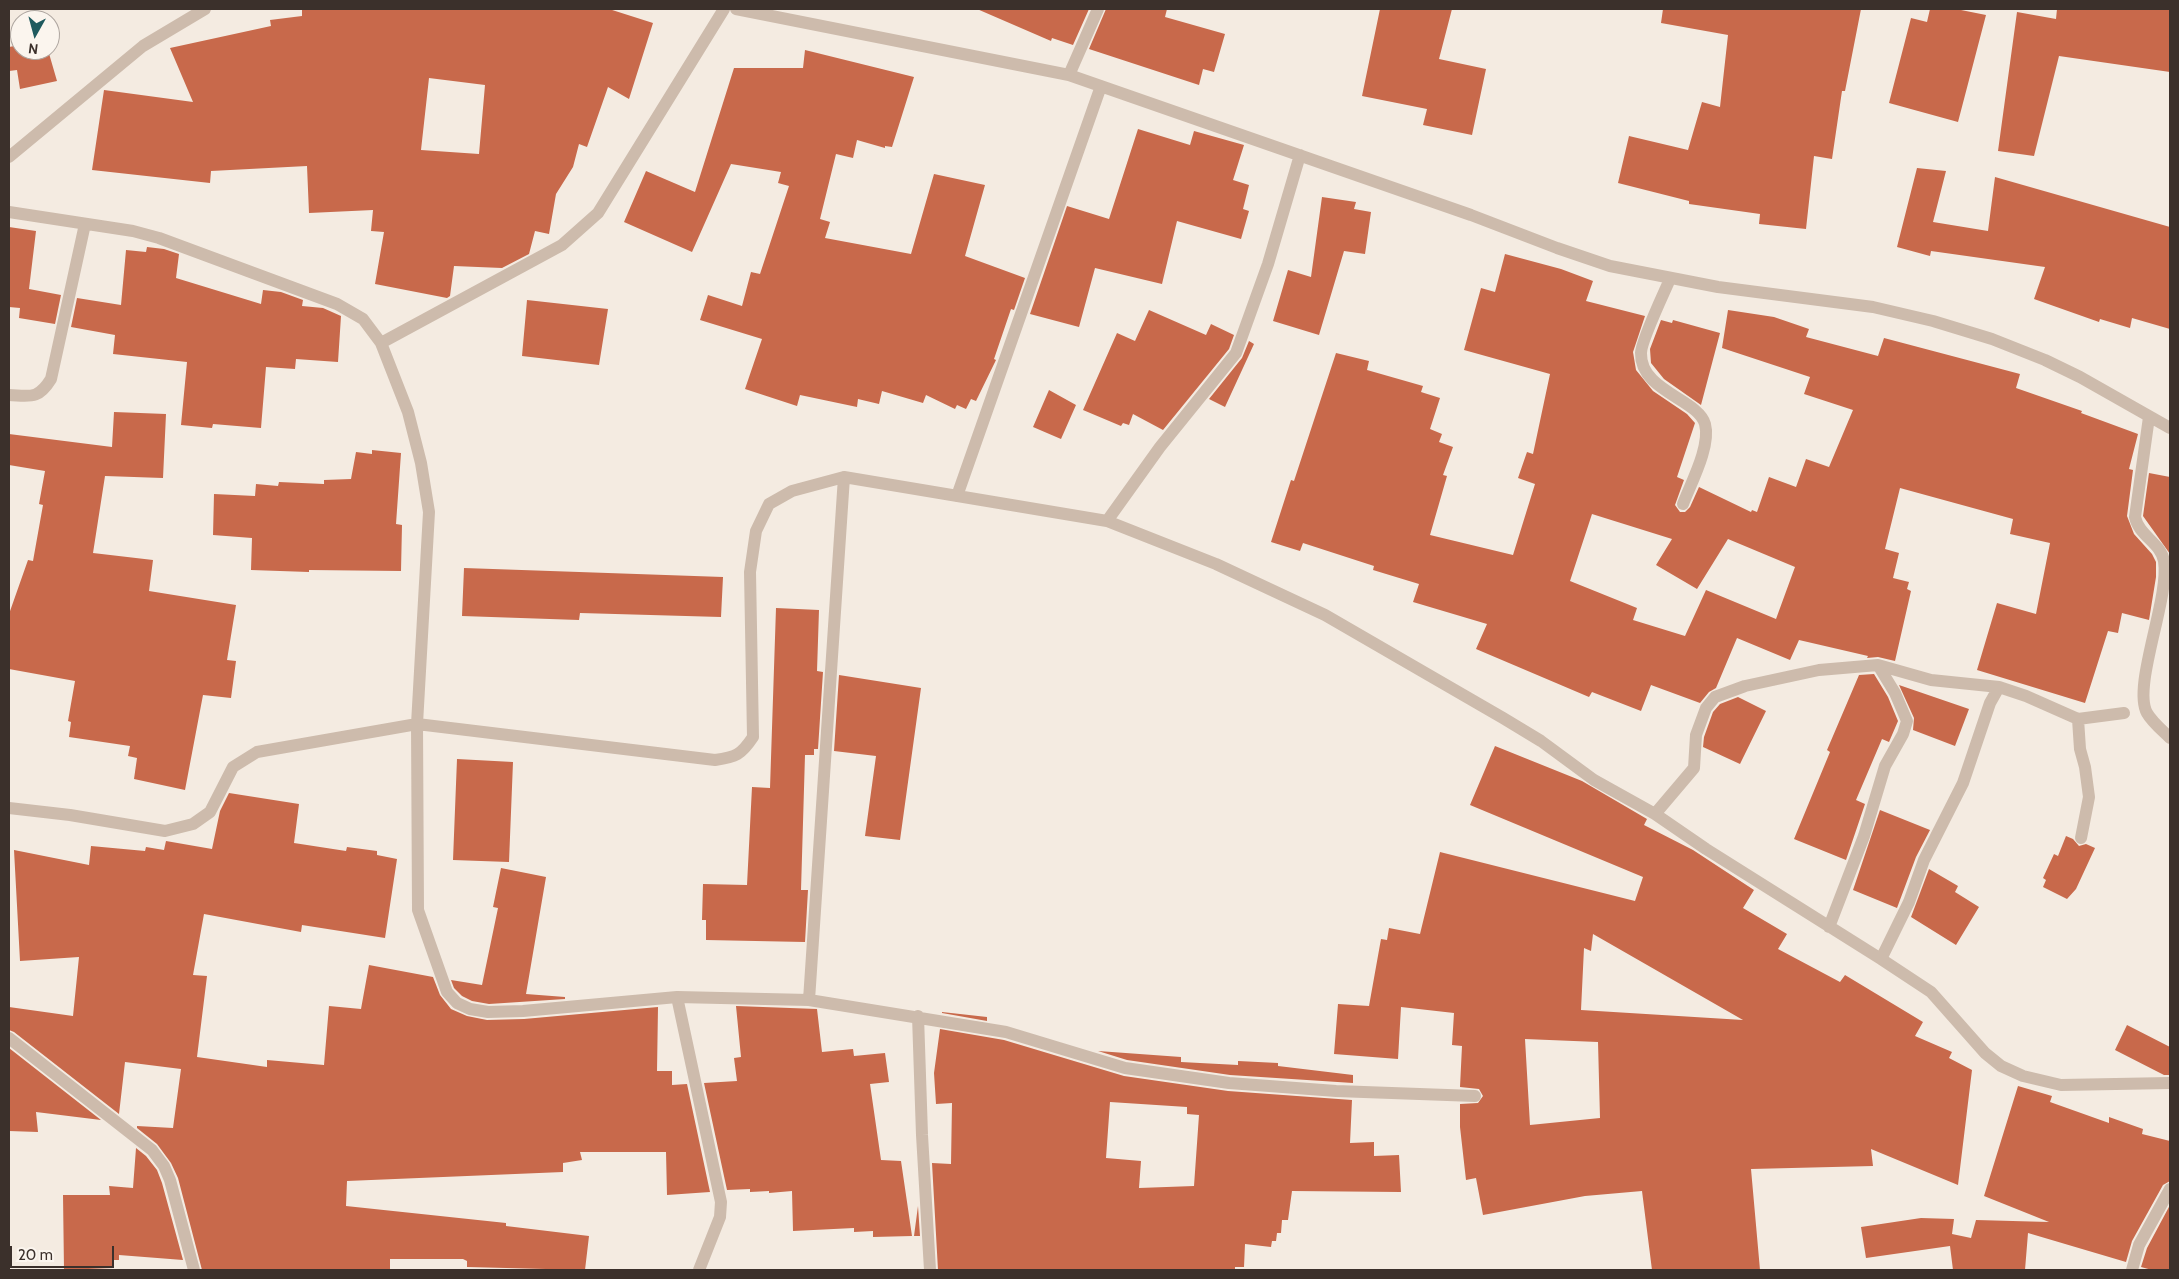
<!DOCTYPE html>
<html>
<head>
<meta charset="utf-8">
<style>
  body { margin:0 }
  #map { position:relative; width:2179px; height:1279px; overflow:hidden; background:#f4ebe1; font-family:Cabin,sans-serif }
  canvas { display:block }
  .frame { position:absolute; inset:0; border:10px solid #3b302b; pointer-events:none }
  .north { position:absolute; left:10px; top:10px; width:50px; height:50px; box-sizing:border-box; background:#fbf5ee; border:1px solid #aea6a0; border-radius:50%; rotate:187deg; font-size:14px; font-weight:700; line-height:20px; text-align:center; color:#3b302b }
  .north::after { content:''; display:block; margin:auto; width:18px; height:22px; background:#1f5a5e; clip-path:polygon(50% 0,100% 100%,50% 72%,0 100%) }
  .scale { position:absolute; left:10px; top:1246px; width:104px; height:22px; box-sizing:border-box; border:2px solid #3b302b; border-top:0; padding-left:6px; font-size:15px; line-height:18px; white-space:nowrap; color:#3b302b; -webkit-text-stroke:4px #fbf5ee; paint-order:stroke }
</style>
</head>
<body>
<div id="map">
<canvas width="2179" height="1279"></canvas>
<div class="frame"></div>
<div class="north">N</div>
<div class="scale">20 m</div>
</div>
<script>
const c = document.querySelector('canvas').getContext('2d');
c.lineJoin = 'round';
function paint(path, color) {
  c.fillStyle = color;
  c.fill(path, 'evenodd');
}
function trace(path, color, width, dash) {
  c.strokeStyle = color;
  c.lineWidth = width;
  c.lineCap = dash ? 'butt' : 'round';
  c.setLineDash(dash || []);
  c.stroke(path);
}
const building = new Path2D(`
  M302,9H609L653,23L629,99L608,87L587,147L579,144L573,167L556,194L549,234L535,231L529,254L502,268L454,266L450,296L447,298L375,284L384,232L371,231L373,210L309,213L307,166L211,171L210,183L92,170L104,90L193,102L170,48L271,26L270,20L302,16ZM429,78L485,85L479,154L421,150Z
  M977,9H1089L1073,45L1052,38L1051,41Z
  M1106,9H1167L1165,17L1225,34L1214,72L1203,69L1199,85L1089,49Z
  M1380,9H1452L1439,59L1486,69L1472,135L1423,125L1427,109L1362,96Z
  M1663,9H1861L1845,91H1842L1832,159L1814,156L1806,229L1759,224L1760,214L1689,204V201L1618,183L1629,136L1688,150L1702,102L1720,107L1728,35L1661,23Z
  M1930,9H1956L1986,15L1958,122L1889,103L1911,18L1927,22Z
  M2057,9H2170V72L2059,56L2034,156L1998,151L2017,12L2056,19Z
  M20,45V50H48L57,81L20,89L17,70L9,71V47Z
  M805,50L914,77L892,147L885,146V148L857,140L853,158L836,154L820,219L830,222L825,238L911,254L934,174L985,185L965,256L1025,278L1014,310L1011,309L994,359L996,360L976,401L971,399L966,409L957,405L955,409L926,395L923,403L882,391L879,404L858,399L857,407L800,395L797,406L745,389L762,339L700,320L708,295L742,306L751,272L760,274L789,186L778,183L781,172L731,164L692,252L624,222L646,171L695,192L734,68H803Z
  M1138,129L1190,145L1194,131L1244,145L1233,180L1249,185L1243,209L1249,211L1241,239L1177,221L1162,284L1095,268L1079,327L1030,314L1067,206L1109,219Z
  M1917,168L1946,171L1933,222L1988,231L1995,177L2170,227V329L2132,318L2130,328L2100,319L2099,322L2034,299L2045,267L1931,251L1930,256L1897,247Z
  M1322,197L1356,202L1354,209L1371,212L1365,254L1344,251L1319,335L1273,321L1288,270L1311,277Z
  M9,227L36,231L29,289L61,295L55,324L19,318L20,308L9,307Z
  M147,247L164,249L179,254L176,278L261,304L263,290L281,292L303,300L302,306L323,308L341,316L338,362L296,359L295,369L266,367L261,428L213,424L212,428L181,425L187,362L113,354L115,335L71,327L77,298L121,305L126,250L146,252Z
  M1505,254L1561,269L1593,281L1586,301L1645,316L1633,352L1636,370L1653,391L1687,414L1695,423L1677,477L1684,480L1675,505L1680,512H1685L1690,507L1699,487L1751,512L1752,510L1757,512L1769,477L1796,487L1806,459L1829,467L1853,410L1804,394L1810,377L1722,348L1728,310L1774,317L1809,329L1806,337L1878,356L1884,338L2020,374L2016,388L2082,411L2081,413L2138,434L2129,469L2133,470L2127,516L2134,534L2152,554L2156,562V577L2149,620L2122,613L2118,633L2108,631L2085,703L1977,670L1997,603L2036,614L2050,543L2010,534L2013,519L1900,488L1885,549L1899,553L1893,578L1909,582L1907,589L1911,591L1895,661L1878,657L1867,658L1868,656L1799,640L1790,660L1737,638L1716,688L1709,692L1700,703L1651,685L1641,711L1592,692L1589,697L1476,649L1487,624L1413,602L1419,584L1373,570L1374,566L1303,543L1300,551L1271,542L1291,480L1294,481L1336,353L1369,361L1367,370L1423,386L1421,392L1440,398L1430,429L1442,434L1439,442L1453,447L1443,475L1447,476L1430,535L1513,555L1535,484L1518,478L1527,452L1533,454L1550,374L1464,350L1481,288L1495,292ZM1592,514L1672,539L1656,565L1697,589L1728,539L1795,567L1776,619L1706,590L1685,636L1633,620L1637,608L1570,581Z
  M527,300L608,309L599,365L522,356Z
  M1149,310L1206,335L1211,324L1234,335L1229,349L1163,430L1133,414L1129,425L1123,423L1121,426L1083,410L1117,333L1135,341Z
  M1661,320L1672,323L1673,320L1720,333L1701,405L1664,379L1651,363L1650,349Z
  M1249,341L1254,344L1225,407L1209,399L1242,358Z
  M1049,390L1076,405L1061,439L1033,427Z
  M114,412L166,414L163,478L105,476L93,553L153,560L149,591L236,605L227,660L236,661L231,698L203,695L185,790L134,779L137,758L128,756L130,746L69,737L71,722L68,721L75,681L9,669V614L28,560L33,561L43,505L39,504L45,471L9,465V434L112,447Z
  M372,450L401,453L396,524L402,525L401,571L309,570V572L251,570L252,538L213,535L214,494L255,496L256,484L278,486L279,482L324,484V480L351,479L356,452L372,454Z
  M2149,473L2170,477V554L2143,516Z
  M464,568L723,577L721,617L580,613L579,620L462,616Z
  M776,608L819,610L817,671L823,672L818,749H814V755H805L801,890H808L805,942L706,940V920H702L703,884L747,885L752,787L770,788Z
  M1874,674L1888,697L1898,721L1889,742L1882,739L1856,800L1865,804L1846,860L1794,839L1830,752L1827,750L1859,675Z
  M839,675L921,688L900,840L865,836L876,756L834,751Z
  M1899,685L1969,709L1955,746L1913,730L1914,718Z
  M1738,697L1766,711L1740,764L1703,747L1704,737L1713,712L1720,704Z
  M1495,746L1582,781L1647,819L1644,825L1693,850L1754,890L1743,908L1787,934L1778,949L1840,982L1845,975L1923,1022L1915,1036L1952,1052L1949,1058L1972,1070L1958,1185L1871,1149L1873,1166L1751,1169L1760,1270H1652L1642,1191L1585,1196L1483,1215L1476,1178L1466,1180L1460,1127V1104L1478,1103L1483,1096L1479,1089L1460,1087L1462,1046L1452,1045L1454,1013L1401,1007L1398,1059L1334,1054L1338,1004L1369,1006L1381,939L1387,940L1389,928L1420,934L1440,852L1635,901L1643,877L1470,805ZM1593,934L1743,1020L1581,1010L1584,948L1591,951ZM1525,1039L1598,1042L1600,1118L1530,1125Z
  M457,759L513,762L509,862L453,860Z
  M229,793L299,804L294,843L346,851L347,847L377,851V855L397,859L385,938L302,925L301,932L204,914L193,975L207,976L197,1057L267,1067V1060L324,1065L329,1006L361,1009L369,965L433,977L440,995L451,1009L467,1016L487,1020L524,1019L658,1007L657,1071H672V1085L687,1084L710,1192L667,1195L666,1152H580L582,1160L563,1163V1172L347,1181L346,1206L506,1223V1226L589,1236L585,1270L467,1267V1261L463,1259H390V1270H202L178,1178L171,1163L157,1144L137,1128V1126L173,1128L181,1069L125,1062L119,1114L14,1032L9,1030V1007L73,1016L79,957L20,961L14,850L89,865L91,846L145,851L146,847L164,850L166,841L212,849L220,811Z
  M1880,810L1930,830L1916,857L1897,908L1853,890Z
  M2066,836L2073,839L2079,846L2086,844L2095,848L2076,889L2067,899L2043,887L2046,880L2043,878L2054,854L2058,856Z
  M501,868L546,877L526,994L565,997V999L489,1004L472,1001L462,996L454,988L451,980L482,985L498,908L493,907Z
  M1929,869L1958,886L1955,892L1979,907L1956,945L1911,917Z
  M736,1006L817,1009L822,1052L853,1049L854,1056L885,1053L889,1082L870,1084L881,1160L901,1161L912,1236L873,1237V1231L854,1232V1228L793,1231L792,1191L769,1193V1191L750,1192V1189L727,1190L704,1083L737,1081L734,1058L741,1057Z
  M942,1012L987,1017V1021L942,1013Z
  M2127,1025L2170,1047V1075H2164L2115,1050Z
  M940,1029L1004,1040L1124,1076L1228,1091L1352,1100L1350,1143L1374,1142V1156L1399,1155L1401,1192L1292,1191L1288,1220H1282L1281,1233H1277L1276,1241H1272L1271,1247L1245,1244L1244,1267H1235V1270H938L932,1163L951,1164L952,1103L936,1104L934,1073ZM1110,1102L1187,1107V1114L1199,1115L1194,1186L1139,1188L1141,1161L1106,1158Z
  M9,1048L101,1120L36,1112L38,1132L9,1131Z
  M1098,1051L1181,1057V1062L1238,1065V1061L1278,1063V1066L1353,1075V1083L1230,1075L1127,1060Z
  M2018,1086L2052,1096L2050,1102L2109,1123V1117L2143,1129L2142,1134L2170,1141V1181L2163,1185L2132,1241L2126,1262L2028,1233L2025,1270H1953L1950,1246L1866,1258L1861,1227L1921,1218L1954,1219L1952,1234L1971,1238L1976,1220L2049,1222L1984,1196Z
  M136,1148L146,1156L157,1170L162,1183L183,1260L119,1255V1260H113V1268L64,1270L63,1195H110L109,1186L133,1188Z
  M2170,1205V1270H2152L2141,1267L2147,1248Z
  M918,1206L920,1236H914Z`);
const minor = new Path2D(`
  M736,9L1069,75L1471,215L1557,248L1610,266L1718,287L1873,307L1933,321L1992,339L2045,360L2080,377L2170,428
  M1069,75L1098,9
  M9,157L143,46L205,9
  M9,212L133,231L159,238L337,304L363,319L381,343L408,412L421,463L429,512L417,724L418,910L447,992L457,1003L470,1009L488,1012L523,1011L677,997L809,1000L1006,1032L1125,1068L1229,1083L1336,1091L1475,1096
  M1670,279C1664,293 1641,341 1641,353C1640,391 1698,399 1705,424C1711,446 1691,483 1683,504
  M381,343L562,245L598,213L724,9
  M9,395C30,396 38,400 51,379L85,224
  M2149,417L2135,517C2139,536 2161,543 2164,561C2170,598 2132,686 2147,713C2152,722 2163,731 2170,738
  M957,496L1101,86
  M1107,521L1160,447L1236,353L1268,264L1300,155
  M2078,719L2080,749L2085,767L2089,797L2081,838
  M9,808L70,815L165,831L193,824L210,812L233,767L257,752L417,724L715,760C736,757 741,755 753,737L750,572L756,531L769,504L792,491L844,477L1107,521L1216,564L1325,615L1503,718L1541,741L1594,780L1655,814L1706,849L1881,959L1931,992L1985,1053L2001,1066L2023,1076L2061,1085L2170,1083
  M1655,814L1694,768L1696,735L1706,708L1715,697L1745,686L1819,670L1878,665L1931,680L1999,687L2026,696L2078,719L2124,713
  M1829,927L1864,836L1885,766L1903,734L1907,721L1895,693L1878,665
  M1881,959L1909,902L1924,860L1963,783L1990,703L1999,687
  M677,997L721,1202L720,1217L699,1270
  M809,1000L844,477
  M918,1016L922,1135L930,1270
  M9,1038L152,1150L164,1166L170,1180L194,1270
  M2132,1270L2139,1245L2170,1189`);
paint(building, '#c8694b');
trace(minor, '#cdbbac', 12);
</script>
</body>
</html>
